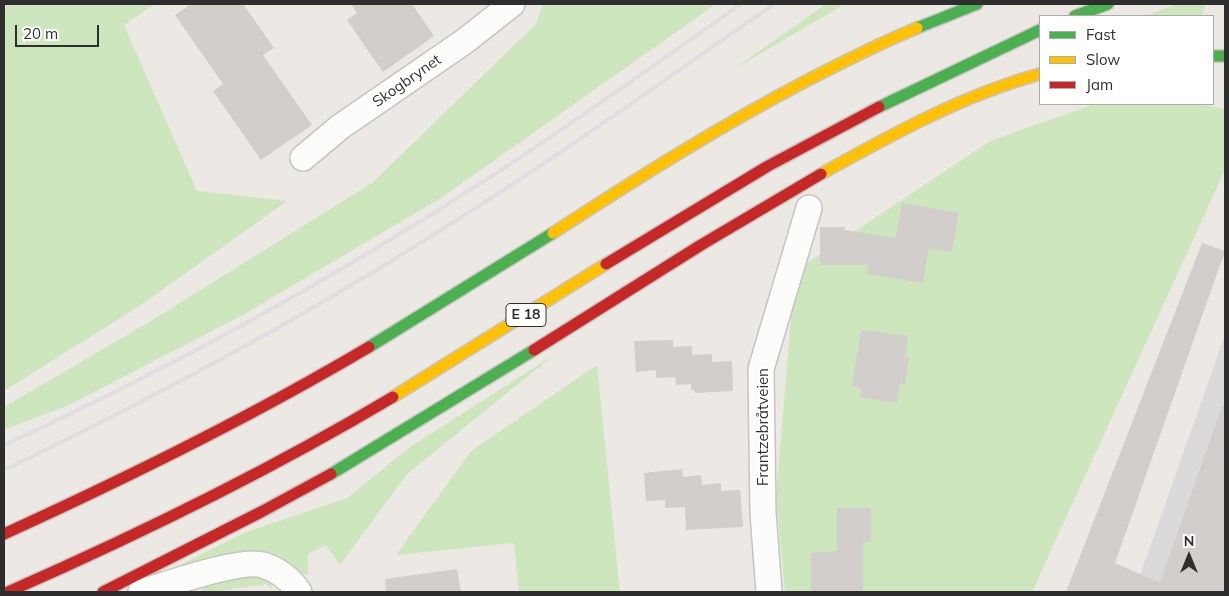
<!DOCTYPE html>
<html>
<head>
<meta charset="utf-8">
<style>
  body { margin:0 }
  #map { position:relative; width:1229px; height:596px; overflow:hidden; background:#ece8e4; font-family:Mulish,sans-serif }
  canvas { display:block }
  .frame { position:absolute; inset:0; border:5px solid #2e2e2e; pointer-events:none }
  .legend { position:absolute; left:1039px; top:15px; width:175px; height:90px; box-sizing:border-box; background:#fff; border:1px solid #ababab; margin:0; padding:6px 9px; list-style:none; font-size:15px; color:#2e2e2e }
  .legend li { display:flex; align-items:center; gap:10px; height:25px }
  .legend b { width:25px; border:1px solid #ababab }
  .north { position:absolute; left:1164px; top:531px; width:50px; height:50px; -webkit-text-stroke:4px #fff; paint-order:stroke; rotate:0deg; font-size:14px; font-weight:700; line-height:20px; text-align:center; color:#2e2e2e }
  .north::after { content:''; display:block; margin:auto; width:18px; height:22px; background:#2e2e2e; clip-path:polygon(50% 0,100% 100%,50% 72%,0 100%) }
  .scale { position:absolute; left:15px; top:25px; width:84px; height:22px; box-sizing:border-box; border:2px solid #2e2e2e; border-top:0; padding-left:6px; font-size:15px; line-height:18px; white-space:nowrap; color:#2e2e2e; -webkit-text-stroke:4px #fff; paint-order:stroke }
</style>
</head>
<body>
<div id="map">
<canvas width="1229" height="596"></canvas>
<div class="frame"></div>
<ul class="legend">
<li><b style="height:6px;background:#4caf50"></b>Fast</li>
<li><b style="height:6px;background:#ffc107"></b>Slow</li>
<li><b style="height:6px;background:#c62828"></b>Jam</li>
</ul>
<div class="north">N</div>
<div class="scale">20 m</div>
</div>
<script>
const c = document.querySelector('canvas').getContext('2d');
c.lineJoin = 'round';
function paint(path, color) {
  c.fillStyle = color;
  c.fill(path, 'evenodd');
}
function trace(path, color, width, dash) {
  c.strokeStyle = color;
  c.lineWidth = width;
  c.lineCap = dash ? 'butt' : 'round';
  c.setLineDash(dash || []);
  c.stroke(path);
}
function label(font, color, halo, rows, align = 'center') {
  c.font = font + ' Mulish,sans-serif';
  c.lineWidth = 4;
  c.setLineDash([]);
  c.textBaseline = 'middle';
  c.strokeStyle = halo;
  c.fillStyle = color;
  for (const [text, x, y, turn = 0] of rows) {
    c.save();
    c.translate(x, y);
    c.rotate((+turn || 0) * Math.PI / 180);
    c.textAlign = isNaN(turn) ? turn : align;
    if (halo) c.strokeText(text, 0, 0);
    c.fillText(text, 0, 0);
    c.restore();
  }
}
const industrial = new Path2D(`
  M1225,335V592H1134Z`);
const green = new Path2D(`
  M6,4H155L124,25L197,191L287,201L144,303L4,391V21Z
  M543,4H716L441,198L241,316L69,405L4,430V407L149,322L372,183L536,24Z
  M826,4H845L731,71Z
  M1177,4H1205L1202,16H1146Z
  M1095,104H1198L1225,109V170L1032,592H785L776,496L795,271L990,141Z
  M554,355L407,474L340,565L326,545L308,554V575L238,553L133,588L244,533L347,498L410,447Z
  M597,365L620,592H519L514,543L396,555L471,451Z
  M244,574L269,580L274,591L266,584L212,592H201C208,579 231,577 244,574Z`);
const building = new Path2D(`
  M191,4H243L274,48L263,55L312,125L261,160L213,91L223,84L175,15Z
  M351,4H412L434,36L383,72L347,20L357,13Z
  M902,203L959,213L952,252L929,248L923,283L867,274L868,265H820V227H845V230L896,238Z
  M1202,243L1225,251L1115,563L1160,583L1222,406H1225V592H1066Z
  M861,330L908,336L905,357H909L905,384L900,383L897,403L860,397L861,388L852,386Z
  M673,340V347L692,346V355L712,354V362L732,361L733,391L695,393L694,390H691V384L676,385L675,377L656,378V370L636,372L634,341Z
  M682,469L683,477L701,475L702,485L721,483V491L740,490L743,527L686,530L685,507L665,508V500L646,501L644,473Z
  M837,508H871V542H863V592H811V553L837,551Z
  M457,569L461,592H386L385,579Z`);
const street = new Path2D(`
  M303,158L340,127L465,41L512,4
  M141,592C166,585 241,558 263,565C279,570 290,579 299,592
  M769,592L763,513L761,369L809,208`);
const fast = new Path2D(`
  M1075,16L1108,4
  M917,28L977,4
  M1213,56H1225
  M879,107L1040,30
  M369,347L553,233
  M331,474L534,350`);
const slow = new Path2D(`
  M821,174C891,135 963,95 1040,74
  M553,233C636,179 720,126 808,80C843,62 880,43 917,28
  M393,397L606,264`);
const jam = new Path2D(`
  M606,264L768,166L879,107
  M534,350L701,245L821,174
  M4,534C129,477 251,417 369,347
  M8,592C140,534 269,471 393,397
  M103,592L261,512L331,474`);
const rail = new Path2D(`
  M4,445C173,368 336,277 492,176C577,121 659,62 741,4
  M4,470C148,401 290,325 425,240C545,166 659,84 774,4`);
const shields = [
  [526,315,40]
];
const shieldNames = [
  ["E 18",526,315]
];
const streetNames = [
  ["Skogbrynet",407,81,-35],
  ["Frantzebråtveien",763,427,-90]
];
paint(industrial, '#dcd9db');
paint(green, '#cee6be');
paint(building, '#d1cecb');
trace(street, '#c5c4c5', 28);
trace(fast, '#c6c5c4', 14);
trace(slow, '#c6c5c4', 14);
trace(jam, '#c6c5c4', 14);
trace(street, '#fcfcfb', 25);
trace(fast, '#4caf50', 11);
trace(slow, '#ffc107', 11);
trace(jam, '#c62828', 11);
trace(rail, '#dfdfe1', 4);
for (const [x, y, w] of shields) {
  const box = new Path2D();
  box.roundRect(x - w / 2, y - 11.5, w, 23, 4);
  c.fillStyle = '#fff';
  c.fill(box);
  trace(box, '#2e2e2e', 1);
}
label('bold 14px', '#2e2e2e', null, shieldNames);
label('15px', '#2e2e2e', '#fff', streetNames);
</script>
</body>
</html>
